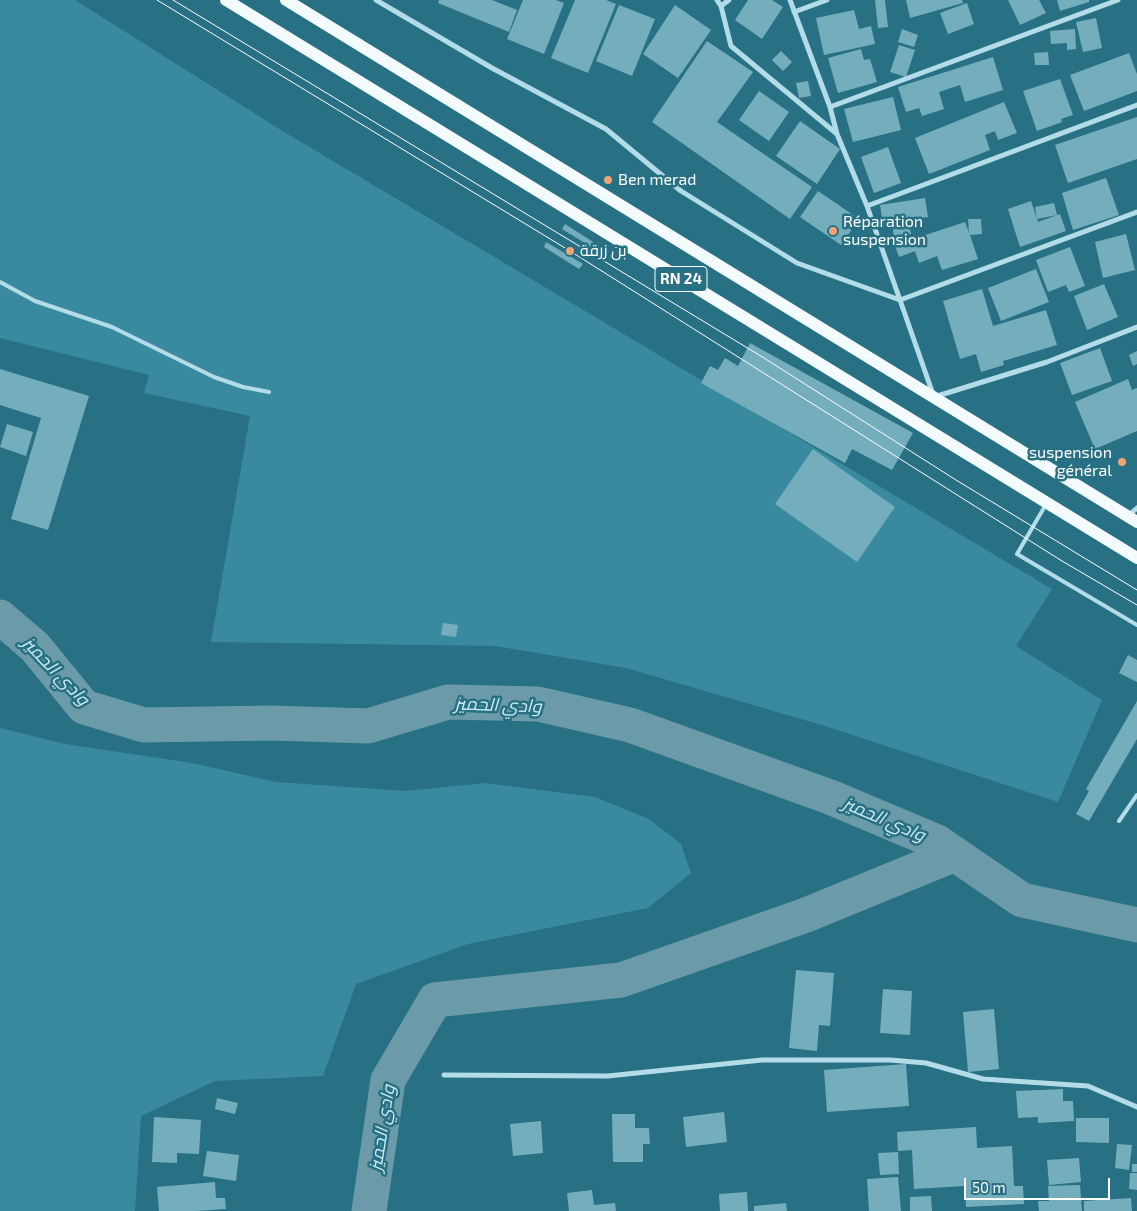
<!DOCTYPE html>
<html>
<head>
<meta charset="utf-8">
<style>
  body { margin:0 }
  #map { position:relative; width:1137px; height:1211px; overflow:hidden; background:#287084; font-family:"Exo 2",sans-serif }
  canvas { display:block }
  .scale { position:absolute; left:964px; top:1178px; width:146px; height:22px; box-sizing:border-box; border:2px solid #fff; border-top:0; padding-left:6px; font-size:15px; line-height:18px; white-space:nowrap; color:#fff; -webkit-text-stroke:4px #287084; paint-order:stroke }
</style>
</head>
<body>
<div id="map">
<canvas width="1137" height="1211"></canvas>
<div class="scale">50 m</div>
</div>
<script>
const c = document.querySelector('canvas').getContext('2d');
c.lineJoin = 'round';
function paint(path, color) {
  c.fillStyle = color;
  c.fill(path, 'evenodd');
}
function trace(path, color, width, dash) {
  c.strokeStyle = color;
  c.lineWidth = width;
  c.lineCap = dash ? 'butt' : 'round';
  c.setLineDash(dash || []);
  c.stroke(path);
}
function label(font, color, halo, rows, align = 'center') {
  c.font = font + ' "Exo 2",Cairo,sans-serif';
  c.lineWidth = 5;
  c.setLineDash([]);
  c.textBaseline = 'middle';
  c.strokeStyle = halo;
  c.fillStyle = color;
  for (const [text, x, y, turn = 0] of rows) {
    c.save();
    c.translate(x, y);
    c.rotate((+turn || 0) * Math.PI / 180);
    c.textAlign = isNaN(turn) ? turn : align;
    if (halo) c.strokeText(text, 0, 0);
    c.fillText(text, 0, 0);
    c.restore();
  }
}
const green = new Path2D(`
  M0,0H75L281,130L1052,589L1016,646L1102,700L1058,802L825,726L626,668L495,646L211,642L250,416L144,393L149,375L0,338Z
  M0,728L65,744L192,763L276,782L406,791L485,783L595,797L649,819L681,844L691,873L648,908L468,944L356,984L323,1076L215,1081L141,1116L135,1211H0Z`);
const river = new Path2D(`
  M0,617L35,647L84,707L144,725L271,723L368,726L448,702L538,704L630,725L830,797L937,842L1022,900L1137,925
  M369,1211L388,1080L435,1000L621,980L806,915L955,854`);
const building = new Path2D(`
  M439,0H492L517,10L509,32L438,3Z
  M523,0H556L564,3L544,54L507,39Z
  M575,0H606L616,4L588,73L551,58Z
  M748,0H772L783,7L762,39L735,20Z
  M875,0H885L888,27L878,28Z
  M906,0H962L963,3L910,18Z
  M1008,0H1039L1046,13L1020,25Z
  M1057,0H1089V2L1060,11Z
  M967,3L974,24L948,34L940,13Z
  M619,5L655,19L632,76L596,61Z
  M675,5L711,30L678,78L643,54Z
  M854,10L859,29L871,26L875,44L824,55L816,18Z
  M1096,18L1102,48L1083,52L1076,22Z
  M902,29L918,35L914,47L898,42Z
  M1075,29L1076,49L1067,50V43L1051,44L1050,31Z
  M707,41L753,72L717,122L812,187L790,219L652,122Z
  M899,45L915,50L906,77L890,72Z
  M861,49L864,60L870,59L877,82L838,93L828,58Z
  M781,51L792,62L783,71L772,60Z
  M1048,52L1049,65H1035L1034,53Z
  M1129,53L1137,74V91L1084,111L1070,75Z
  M993,57L1003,90L965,102L960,85L939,92L944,109L922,116L919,108L906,112L898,87Z
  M1060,79L1073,115L1061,119L1062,122L1037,131L1023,91Z
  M808,81L811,96L799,98L796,83Z
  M759,91L789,112L769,141L739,120Z
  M893,97L901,130L853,142L844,109Z
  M1004,102L1017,133L998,140L995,131L985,135L990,150L929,174L915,138Z
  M1137,117V159L1068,183L1055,145Z
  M800,121L840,149L817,184L776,156Z
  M888,147L901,183L874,193L861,157Z
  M1106,178L1119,215L1073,230L1062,193Z
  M818,191L859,219L841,245L800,217Z
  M925,198L928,217L908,220L911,234L894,237L892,223L883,224L880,205Z
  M1031,201L1038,222L1060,214L1066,231L1020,247L1008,209Z
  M1054,203L1057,215L1037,219L1035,207Z
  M968,219H981L982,234L970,235L978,259L942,270L937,256L919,263L915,251L899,257L895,245L965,222L969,233Z
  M565,224L601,247L598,251L562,229Z
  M1126,234L1135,270L1103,278L1095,242Z
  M546,242L583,264L579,269L544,247Z
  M1070,247L1085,286L1069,292L1066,285L1048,292L1036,260Z
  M1036,269L1049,302L1001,321L988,288Z
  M1104,284L1118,317L1087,330L1074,296Z
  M982,289L993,326L1046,310L1057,345L1003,361L1004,365L981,372L976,354L960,359L943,301Z
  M750,343L913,433L892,470L852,449L845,463L701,383L710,366L718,370L725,358L738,366Z
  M1100,348L1112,381L1072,395L1060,363Z
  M1137,351V364L1133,366L1129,355Z
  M0,369L89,396L48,530L11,519L41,418L0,405Z
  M1128,379L1132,390L1137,388V431L1095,449L1075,402Z
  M7,424L33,432L26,456L0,447Z
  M813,449L895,507L857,562L775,504Z
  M443,623L458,625L456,637L441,635Z
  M1128,655L1137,660V682L1119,673Z
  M1137,701V739L1089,821L1076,814L1089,791L1086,789Z
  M796,970L834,973L830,1026L819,1025L817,1051L789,1048Z
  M883,989L912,991L910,1035L880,1033Z
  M994,1009L999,1069L968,1072L963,1012Z
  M906,1064L909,1106L827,1112L824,1070Z
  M1063,1089V1101H1073L1074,1121L1038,1123V1117L1018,1118L1016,1091Z
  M217,1098L238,1103L235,1114L215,1109Z
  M724,1112L727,1142L686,1147L683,1117Z
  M612,1114H635V1128H649L650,1144H643V1162H613Z
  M154,1117L201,1120L199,1154L177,1153V1163L152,1162Z
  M1076,1118H1109V1143L1076,1142Z
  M541,1121L543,1153L513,1156L510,1124Z
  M976,1127L977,1148L1012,1146L1014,1186H1023L1024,1204L966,1207L965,1186L914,1189L912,1150L898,1151L897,1132Z
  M1117,1144L1132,1145L1129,1170L1115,1168Z
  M207,1151L239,1155L236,1181L203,1176Z
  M898,1152L899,1174L880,1175L878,1153Z
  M1079,1158L1081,1182L1049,1185L1047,1160Z
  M1132,1164H1137V1172H1132Z
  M1130,1173H1137V1190L1129,1189Z
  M898,1177L901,1211H869L867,1179Z
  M215,1182L216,1198H225L226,1209L195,1211H159L157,1187Z
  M1080,1185L1082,1211H1039L1038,1201H1049L1048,1186Z
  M592,1190L594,1205L615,1203L616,1211H569L567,1193Z
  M747,1192L748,1211H720L719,1194Z
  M931,1196L932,1211H910V1197Z
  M1131,1198L1132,1211H1084V1201Z
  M786,1203L787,1211H754V1206Z`);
const service = new Path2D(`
  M0,282L35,301L112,327L214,377L243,387L269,392
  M1045,506L1017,554L1137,625
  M1119,821L1137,795`);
const minor = new Path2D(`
  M376,0L492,68L606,129L681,191L797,263L900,300L1137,212
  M717,0L721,6L731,46L837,134
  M790,0L830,107L837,134L867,206L934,397L1047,362L1137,327
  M721,6L729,0
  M794,12L827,0
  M830,107L1118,0
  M867,206L1137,105
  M1128,516L1137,508
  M444,1075L608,1076L762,1060H890L926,1063L983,1079L1088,1086L1137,1107`);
const primary = new Path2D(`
  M226,0L1137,558
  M286,0L1137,522`);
const tram = new Path2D(`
  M157,0L570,251L1062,561L1137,605
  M173,0L764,358L956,480L1137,590`);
const markers = [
  [608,180,5,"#efa478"],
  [833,231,5,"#efa478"],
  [570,251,5,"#efa478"],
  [1122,462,5,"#efa478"]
];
const shields = [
  [681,279,52]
];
const shieldNames = [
  ["RN 24",681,279]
];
const poiNames = [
  ["Ben merad",618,180],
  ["Réparation",843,222],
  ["suspension",843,240],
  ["بن زرقة",580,251],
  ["suspension",1112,453,"right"],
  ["général",1112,471,"right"]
];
const waterNames = [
  ["وادي الحميز",56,671,46],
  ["وادي الحميز",498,705,2],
  ["وادي الحميز",884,819,23],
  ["وادي الحميز",382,1128,-81]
];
paint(green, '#398a9f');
trace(river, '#6b9ba9', 35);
paint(building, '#74aebd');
trace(service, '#b2dce7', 4);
trace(minor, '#b2dce7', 5);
trace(primary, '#f3fbfe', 12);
trace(tram, '#fff', 1);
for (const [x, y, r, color] of markers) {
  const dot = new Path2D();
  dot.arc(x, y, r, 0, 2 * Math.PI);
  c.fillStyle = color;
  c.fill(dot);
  trace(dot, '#287084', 2);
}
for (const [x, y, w] of shields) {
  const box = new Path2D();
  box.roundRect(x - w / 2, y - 12.5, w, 25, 4);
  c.fillStyle = '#287084';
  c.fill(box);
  trace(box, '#fff', 1);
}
label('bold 15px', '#fff', null, shieldNames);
label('16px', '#fff', '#287084', poiNames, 'left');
label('italic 18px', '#ceecf3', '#287084', waterNames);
</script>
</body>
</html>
